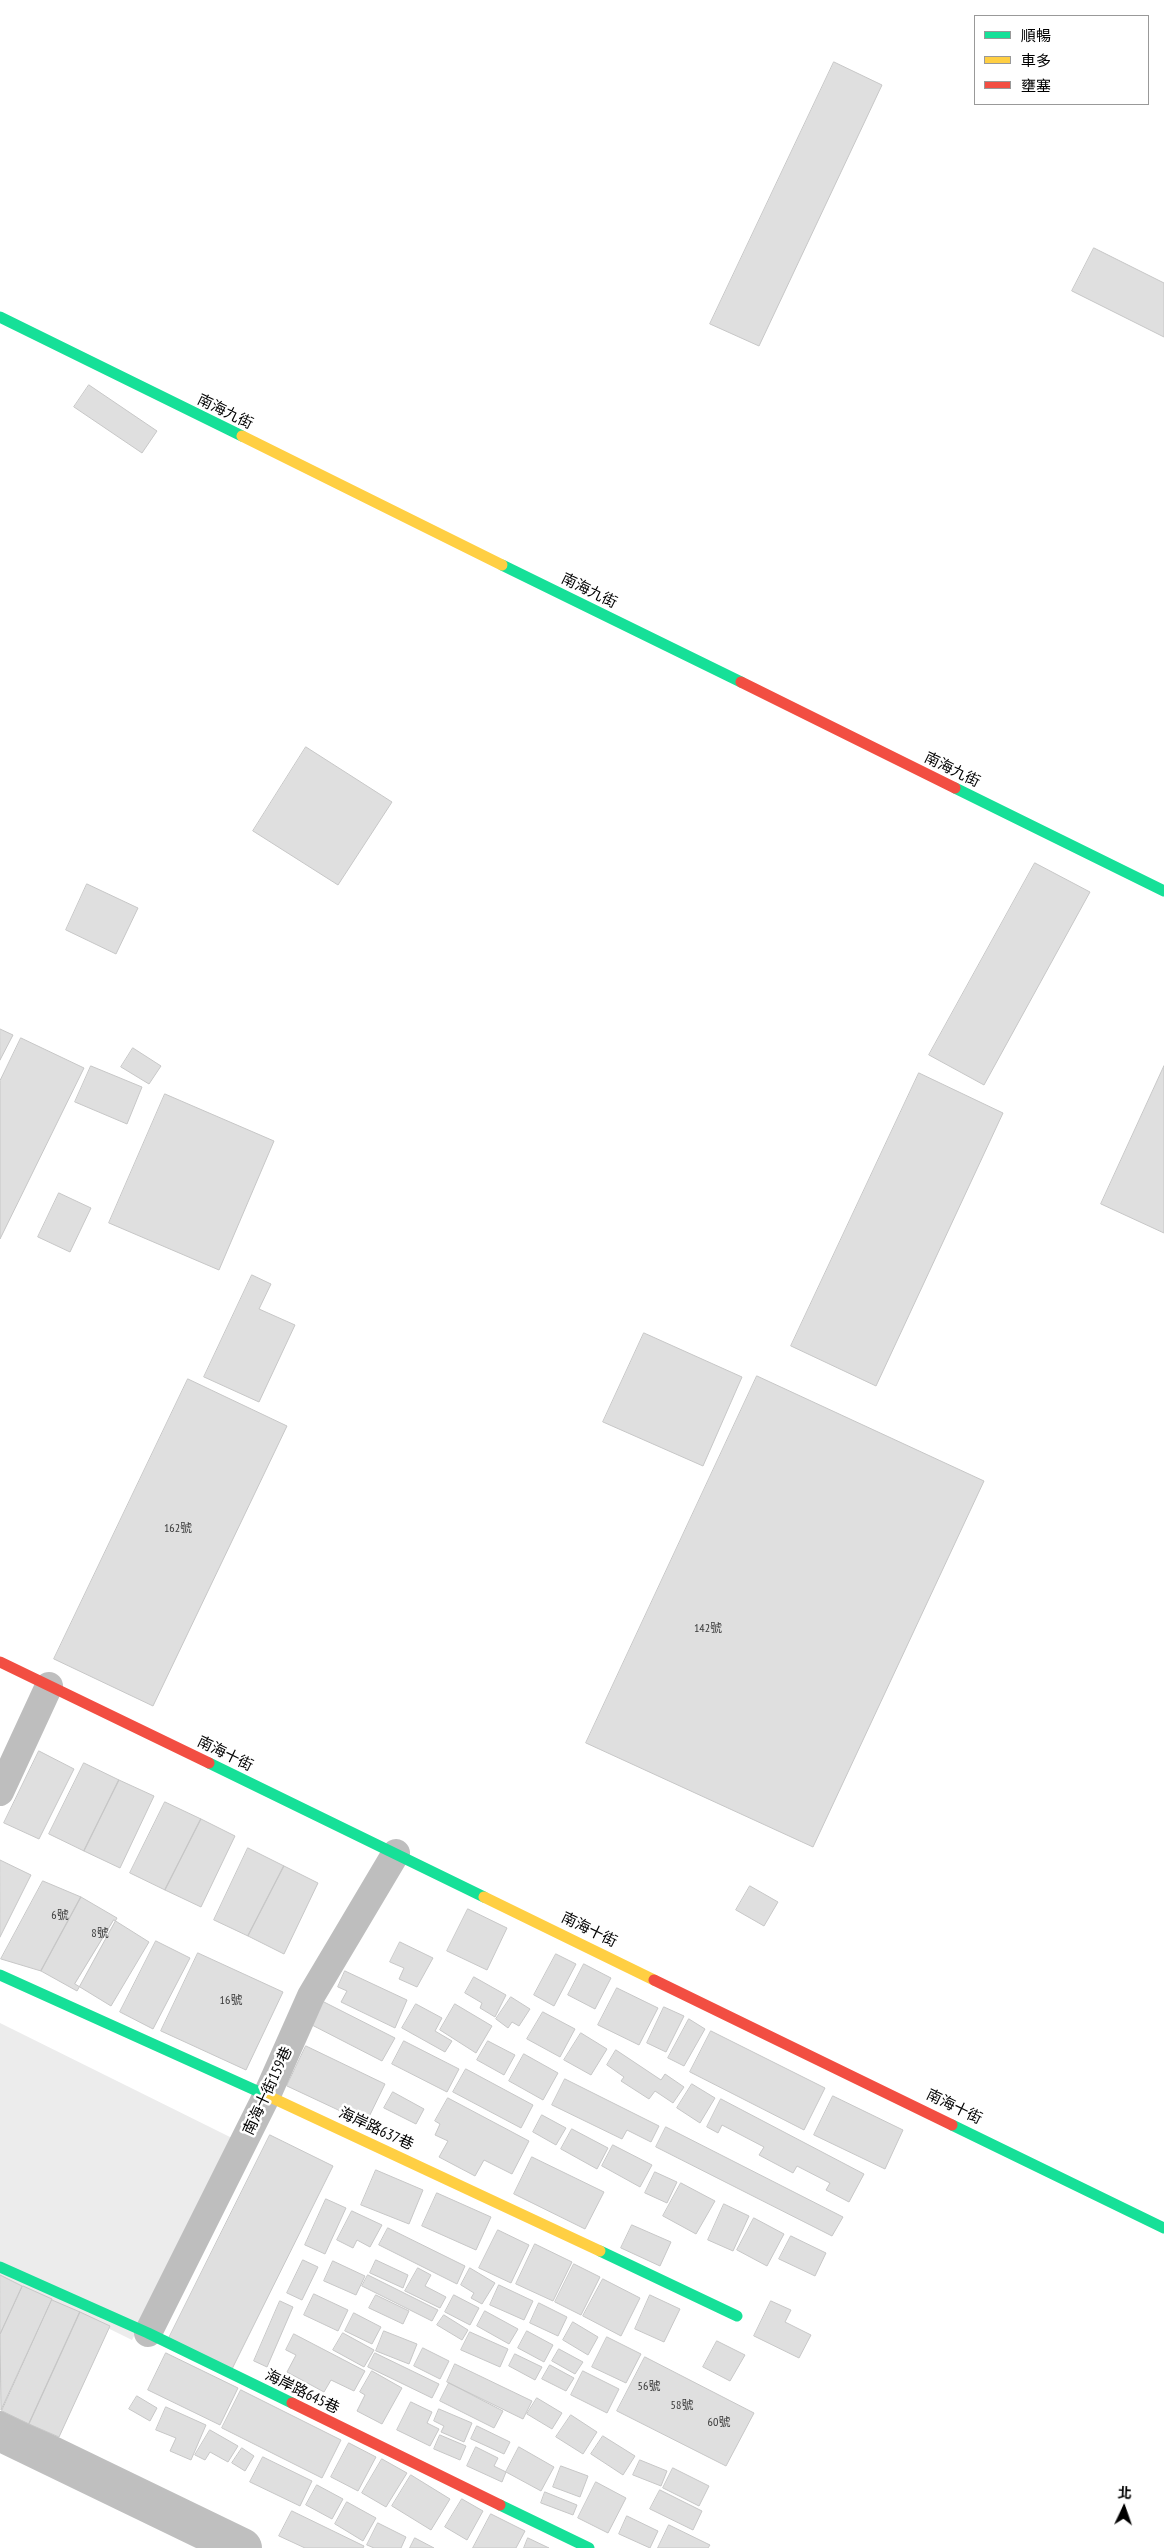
<!DOCTYPE html>
<html>
<head>
<meta charset="utf-8">
<style>
  body { margin:0 }
  #map { position:relative; width:1164px; height:2548px; overflow:hidden; background:#fff; font-family:"PT Sans Narrow","Noto Sans TC",sans-serif }
  canvas { display:block }
  .legend { position:absolute; left:974px; top:15px; width:175px; height:90px; box-sizing:border-box; background:#fff; border:1px solid #999; margin:0; padding:6px 9px; list-style:none; font-size:15px; color:#000 }
  .legend li { display:flex; align-items:center; gap:10px; height:25px }
  .legend b { width:25px; border:1px solid #999 }
  .north { position:absolute; left:1099px; top:2483px; width:50px; height:50px; -webkit-text-stroke:4px #fff; paint-order:stroke; rotate:3deg; font-size:14px; font-weight:700; line-height:20px; text-align:center; color:#000 }
  .north::after { content:''; display:block; margin:auto; width:18px; height:22px; background:#000; clip-path:polygon(50% 0,100% 100%,50% 72%,0 100%) }
</style>
</head>
<body>
<div id="map">
<canvas width="1164" height="2548"></canvas>
<ul class="legend">
<li><b style="height:6px;background:#16e098"></b>順暢</li>
<li><b style="height:6px;background:#ffcf43"></b>車多</li>
<li><b style="height:6px;background:#f24e42"></b>壅塞</li>
</ul>
<div class="north">北</div>
</div>
<script>
const c = document.querySelector('canvas').getContext('2d');
c.lineJoin = 'round';
function paint(path, color) {
  c.fillStyle = color;
  c.fill(path, 'evenodd');
}
function trace(path, color, width, dash) {
  c.strokeStyle = color;
  c.lineWidth = width;
  c.lineCap = dash ? 'butt' : 'round';
  c.setLineDash(dash || []);
  c.stroke(path);
}
function label(font, color, halo, rows, align = 'center') {
  c.font = font + ' "PT Sans Narrow","Noto Sans TC",sans-serif';
  c.lineWidth = 5;
  c.setLineDash([]);
  c.textBaseline = 'middle';
  c.strokeStyle = halo;
  c.fillStyle = color;
  for (const [text, x, y, turn = 0] of rows) {
    c.save();
    c.translate(x, y);
    c.rotate((+turn || 0) * Math.PI / 180);
    c.textAlign = isNaN(turn) ? turn : align;
    if (halo) c.strokeText(text, 0, 0);
    c.fillText(text, 0, 0);
    c.restore();
  }
}
const green = new Path2D(`
  M0,2023L232,2138L132,2340L0,2275Z`);
const canal = new Path2D(`
  M0,2431L242,2548`);
const building = new Path2D(`
  M834,62L882,85L759,346L710,324Z
  M1094,248L1164,283V337L1072,291Z
  M89,385L157,431L142,453L74,407Z
  M306,747L392,802L338,885L253,831Z
  M1035,863L1090,892L984,1085L929,1055Z
  M87,884L138,908L116,954L66,930Z
  M0,1029L13,1035L0,1060Z
  M21,1038L84,1068L0,1239V1081Z
  M133,1048L161,1066L149,1084L121,1067Z
  M91,1066L142,1087L127,1124L75,1102Z
  M1164,1066V1233L1101,1204Z
  M919,1073L1003,1113L876,1386L791,1346Z
  M165,1094L274,1141L219,1270L109,1223Z
  M59,1193L91,1208L70,1252L38,1237Z
  M252,1275L271,1284L259,1309L295,1325L259,1402L204,1377Z
  M644,1333L742,1377L703,1466L603,1422Z
  M757,1376L984,1481L813,1847L586,1743Z
  M188,1379L287,1426L153,1706L54,1659Z
  M39,1751L74,1769L39,1839L4,1823Z
  M84,1763L119,1780L84,1851L49,1834Z
  M119,1780L154,1796L120,1868L84,1851Z
  M165,1802L201,1819L165,1890L130,1873Z
  M201,1819L235,1836L201,1907L165,1890Z
  M248,1848L284,1866L248,1936L214,1920Z
  M0,1860L31,1875L0,1937Z
  M284,1866L318,1883L284,1954L248,1936Z
  M43,1881L81,1897L41,1971L1,1959Z
  M750,1886L778,1902L764,1926L736,1910Z
  M81,1897L117,1918L77,1991L41,1971Z
  M468,1909L507,1928L487,1970L447,1951Z
  M114,1920L149,1942L111,2006L75,1984Z
  M156,1941L190,1958L153,2029L120,2012Z
  M400,1942L433,1958L417,1987L399,1979L404,1968L390,1962Z
  M198,1953L283,1992L246,2070L161,2031Z
  M556,1954L576,1964L554,2006L534,1995Z
  M584,1964L611,1978L595,2009L568,1995Z
  M345,1971L407,2000L395,2028L341,2002L347,1991L338,1987Z
  M474,1977L506,1995L495,2017L480,2008L482,2003L465,1993Z
  M617,1988L658,2008L639,2045L598,2025Z
  M511,1997L530,2009L519,2026L512,2022L508,2028L496,2019Z
  M322,2001L395,2038L382,2061L310,2024Z
  M416,2004L442,2018L435,2031L452,2041L445,2052L402,2028Z
  M455,2004L492,2026L476,2053L440,2030Z
  M664,2007L684,2016L666,2052L647,2043Z
  M543,2012L575,2029L560,2057L527,2039Z
  M689,2019L705,2029L684,2066L668,2058Z
  M711,2031L825,2088L804,2130L690,2072Z
  M581,2033L607,2049L591,2075L564,2060Z
  M404,2041L459,2069L447,2092L392,2064Z
  M488,2041L515,2055L504,2075L477,2060Z
  M306,2046L385,2084L366,2123L287,2086Z
  M616,2050L661,2080L665,2074L684,2087L673,2103L655,2091L649,2099L621,2081L624,2077L607,2065Z
  M524,2054L558,2073L543,2100L509,2081Z
  M466,2069L533,2105L521,2128L453,2092Z
  M565,2079L659,2126L651,2142L627,2130L622,2139L552,2105Z
  M692,2084L715,2098L700,2123L677,2108Z
  M393,2092L424,2109L416,2124L384,2108Z
  M833,2096L903,2130L885,2169L814,2135Z
  M448,2098L529,2141L512,2174L484,2160L475,2176L439,2157L448,2141L435,2135L440,2124L435,2121Z
  M721,2099L864,2174L849,2202L826,2190L830,2183L797,2166L793,2173L759,2155L764,2147L722,2125L718,2133L707,2127Z
  M542,2115L566,2128L556,2145L533,2132Z
  M666,2127L843,2217L832,2236L656,2147Z
  M572,2129L608,2148L597,2169L561,2149Z
  M270,2135L333,2166L232,2369L169,2338Z
  M613,2145L652,2165L640,2187L602,2166Z
  M532,2157L604,2192L585,2229L514,2194Z
  M376,2170L423,2190L409,2224L361,2205Z
  M655,2172L677,2182L667,2203L645,2193Z
  M681,2183L715,2201L696,2234L663,2216Z
  M437,2193L491,2217L476,2250L422,2226Z
  M326,2199L346,2208L325,2254L305,2245Z
  M724,2204L749,2216L733,2251L708,2240Z
  M352,2211L382,2225L370,2247L357,2240L353,2248L337,2240Z
  M754,2218L784,2234L767,2266L737,2250Z
  M632,2225L671,2242L660,2266L621,2248Z
  M388,2228L465,2266L457,2284L379,2245Z
  M498,2230L529,2245L511,2283L479,2268Z
  M791,2236L826,2253L815,2276L779,2259Z
  M535,2244L572,2262L553,2301L516,2284Z
  M303,2260L318,2267L302,2300L287,2293Z
  M376,2260L408,2275L403,2288L370,2273Z
  M333,2261L365,2276L356,2295L324,2281Z
  M574,2264L600,2277L581,2315L555,2302Z
  M418,2268L431,2275L425,2286L446,2297L440,2308L405,2291Z
  M470,2268L495,2283L482,2304L471,2298L474,2293L461,2285Z
  M0,2275L22,2286L0,2334Z
  M368,2275L438,2310L432,2321L362,2286Z
  M603,2279L640,2298L621,2336L583,2316Z
  M499,2285L533,2301L524,2320L490,2305Z
  M23,2286L52,2299L1,2410L0,2335Z
  M314,2294L348,2310L338,2331L304,2315Z
  M376,2295L409,2311L403,2324L369,2308Z
  M454,2295L479,2308L470,2325L445,2312Z
  M650,2295L680,2309L664,2342L635,2329Z
  M52,2300L80,2312L29,2424L2,2411Z
  M280,2301L293,2307L267,2367L254,2361Z
  M771,2301L791,2310L785,2322L811,2335L799,2358L754,2336Z
  M539,2303L567,2317L558,2336L530,2323Z
  M485,2311L518,2329L509,2344L477,2326Z
  M80,2312L110,2326L59,2437L29,2424Z
  M354,2313L381,2327L372,2344L345,2331Z
  M444,2315L468,2330L462,2340L437,2325Z
  M573,2322L598,2337L588,2355L563,2340Z
  M384,2331L417,2344L409,2364L376,2351Z
  M527,2331L553,2345L544,2362L518,2348Z
  M470,2332L508,2349L500,2367L461,2350Z
  M343,2333L374,2350L364,2367L333,2350Z
  M294,2334L365,2371L354,2391L331,2380L324,2392L287,2372L296,2355L286,2350Z
  M607,2337L641,2354L626,2383L592,2367Z
  M717,2341L745,2355L730,2381L703,2367Z
  M423,2348L449,2361L440,2379L414,2366Z
  M559,2349L583,2362L575,2374L552,2361Z
  M166,2353L238,2388L220,2425L148,2390Z
  M375,2353L439,2384L432,2398L368,2367Z
  M515,2354L542,2367L535,2380L509,2366Z
  M645,2357L754,2413L726,2466L617,2411Z
  M455,2364L532,2401L523,2419L447,2382Z
  M550,2365L574,2378L566,2391L542,2379Z
  M372,2371L402,2388L382,2424L357,2411L365,2395L360,2392Z
  M583,2371L619,2389L607,2413L571,2395Z
  M449,2383L503,2411L494,2428L440,2401Z
  M241,2390L341,2440L322,2478L222,2428Z
  M137,2396L157,2408L150,2421L129,2409Z
  M537,2398L562,2413L552,2429L527,2414Z
  M411,2402L432,2412L427,2423L439,2429L430,2446L397,2430Z
  M166,2407L206,2425L191,2460L170,2451L176,2438L156,2430Z
  M439,2409L472,2423L464,2442L441,2432L444,2426L434,2421Z
  M571,2415L597,2432L583,2454L556,2437Z
  M477,2426L510,2442L504,2454L471,2439Z
  M210,2430L238,2446L228,2462L210,2452L205,2460L195,2455Z
  M440,2435L466,2446L460,2460L434,2449Z
  M603,2436L635,2456L623,2475L591,2454Z
  M349,2443L376,2457L358,2491L331,2477Z
  M476,2447L498,2458L494,2466L506,2472L502,2482L467,2466Z
  M519,2447L554,2467L541,2491L506,2472Z
  M242,2448L254,2456L245,2471L232,2463Z
  M263,2457L312,2481L300,2506L250,2482Z
  M382,2459L407,2473L386,2507L362,2493Z
  M640,2460L667,2471L661,2486L633,2475Z
  M561,2466L588,2476L580,2497L553,2487Z
  M673,2468L709,2486L699,2506L663,2488Z
  M411,2475L450,2499L431,2530L392,2506Z
  M596,2482L626,2498L608,2533L578,2518Z
  M317,2485L343,2499L332,2519L306,2505Z
  M660,2490L702,2511L693,2530L650,2509Z
  M545,2492L577,2505L573,2515L541,2503Z
  M462,2499L483,2511L467,2540L445,2527Z
  M347,2502L376,2518L363,2541L335,2524Z
  M292,2511L364,2546L363,2548H305L279,2536Z
  M491,2514L525,2531L516,2548H473Z
  M627,2516L658,2531L650,2548L619,2534Z
  M378,2523L406,2537L401,2548H374L367,2545Z
  M669,2525L710,2545L708,2548H658Z
  M415,2538L434,2548H410Z
  M528,2538L549,2548H524Z`);
const street = new Path2D(`
  M0,1792L49,1686
  M148,2333L267,2095L311,1996L396,1853`);
const fast = new Path2D(`
  M0,317L242,436
  M502,565L741,682
  M955,788L1164,891
  M209,1763L484,1897
  M0,1975L266,2095
  M952,2125L1164,2228
  M600,2251L737,2316
  M0,2267L148,2333L292,2403
  M500,2505L589,2548`);
const slow = new Path2D(`
  M242,436L502,565
  M484,1897L654,1980
  M266,2095L600,2251`);
const jam = new Path2D(`
  M741,682L955,788
  M0,1662L209,1763
  M654,1980L952,2125
  M292,2403L500,2505`);
const numberNames = [
  ["162號",178,1529],
  ["142號",708,1629],
  ["6號",60,1916],
  ["8號",100,1934],
  ["16號",231,2001],
  ["56號",649,2387],
  ["58號",682,2406],
  ["60號",719,2423]
];
const streetNames = [
  ["南海九街",225,412,26],
  ["南海九街",589,591,26],
  ["南海九街",952,770,26],
  ["南海十街",225,1754,26],
  ["南海十街",589,1930,26],
  ["南海十街159巷",268,2091,-65],
  ["南海十街",954,2107,26],
  ["海岸路637巷",376,2129,25],
  ["海岸路645巷",302,2392,26]
];
paint(green, '#ececec');
trace(canal, '#bfbfbf', 40);
paint(building, '#dfdfdf');
trace(building, '#c7c7c7', 1);
trace(street, '#bebebe', 28);
trace(fast, '#16e098', 11);
trace(slow, '#ffcf43', 11);
trace(jam, '#f24e42', 11);
label('12px', '#383838', null, numberNames);
label('15px', '#000', '#fff', streetNames);
</script>
</body>
</html>
